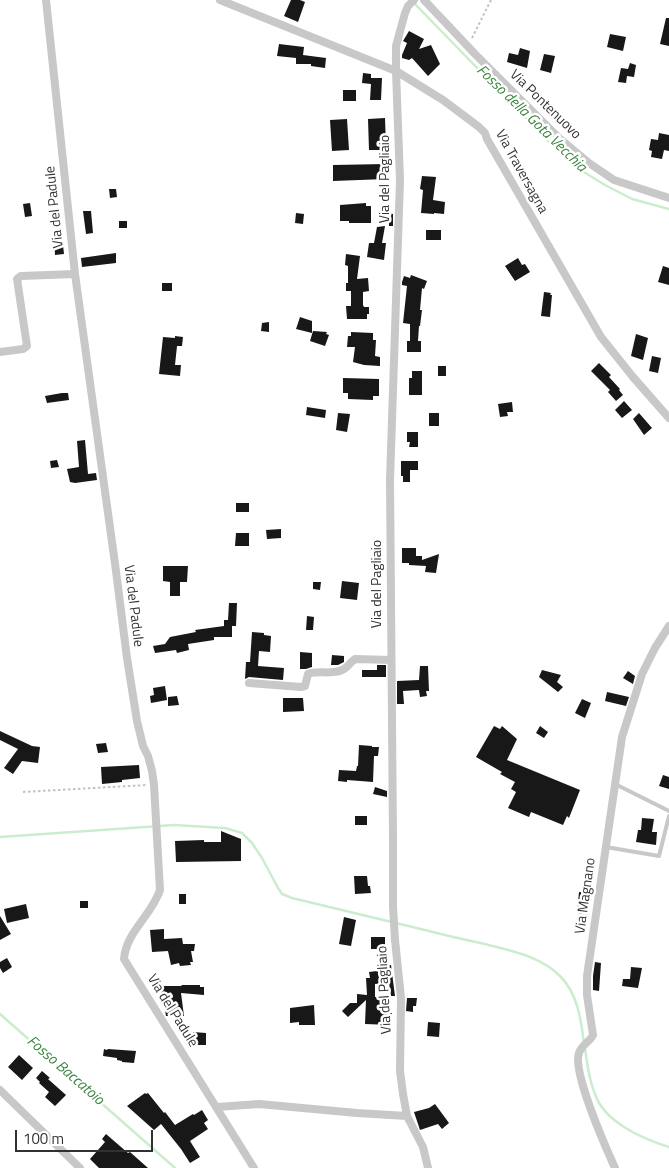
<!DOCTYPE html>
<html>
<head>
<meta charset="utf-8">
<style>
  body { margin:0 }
  #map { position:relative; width:669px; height:1168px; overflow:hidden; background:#fff; font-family:"Titillium Web",sans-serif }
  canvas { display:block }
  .scale { position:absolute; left:15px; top:1130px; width:138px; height:22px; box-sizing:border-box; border:2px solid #313131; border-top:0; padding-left:6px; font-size:15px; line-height:18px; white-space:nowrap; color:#313131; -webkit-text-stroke:4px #fff; paint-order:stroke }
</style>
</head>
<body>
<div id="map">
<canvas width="669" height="1168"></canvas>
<div class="scale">100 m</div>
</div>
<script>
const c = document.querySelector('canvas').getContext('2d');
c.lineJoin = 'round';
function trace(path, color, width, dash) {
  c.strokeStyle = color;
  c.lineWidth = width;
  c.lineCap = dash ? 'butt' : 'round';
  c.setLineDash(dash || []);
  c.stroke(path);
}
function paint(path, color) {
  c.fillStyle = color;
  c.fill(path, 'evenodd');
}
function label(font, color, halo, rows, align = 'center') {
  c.font = font + ' "Titillium Web",sans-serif';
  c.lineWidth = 5;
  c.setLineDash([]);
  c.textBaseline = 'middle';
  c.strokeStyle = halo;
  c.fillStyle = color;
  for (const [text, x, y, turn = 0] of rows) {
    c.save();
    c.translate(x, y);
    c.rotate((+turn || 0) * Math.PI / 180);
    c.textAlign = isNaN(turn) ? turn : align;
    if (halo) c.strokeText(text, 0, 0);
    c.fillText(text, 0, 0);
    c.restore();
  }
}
const stream = new Path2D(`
  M414,3L552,145L579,169L605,185L632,199L669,209
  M0,837L174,825L225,828L242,833L252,843L262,858L278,888L282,894L292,898C338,909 384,920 429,931C448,936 466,940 485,944C511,951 540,956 560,976C578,994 581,1020 584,1043
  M0,1014L175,1168
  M585,1048C587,1063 589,1080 595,1094C604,1122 643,1139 669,1147`);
const building = new Path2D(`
  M291,0H300L305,2L298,22L284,16Z
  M666,18H669V46L660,44Z
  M409,31L424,39L419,49L431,45L440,64L428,76L412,58L409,60L402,58V55L407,43L403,41Z
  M610,34L626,37L623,51L607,47Z
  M279,44L304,47L303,55L326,58L325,68L311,66V64H296V58L277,56Z
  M520,48L530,51L527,68L507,62L509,53L518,55Z
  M544,54L555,56L551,73L540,70Z
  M630,63L636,65L634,77L627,76L626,83L618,82L621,68L628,69Z
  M363,73L371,74V78H382L381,100H370L371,84L362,83Z
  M343,90H356V101H343Z
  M385,118L386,146L384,147V150H369L368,119Z
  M347,119L349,150L332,151L330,120Z
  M659,133L669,135V151L664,150L662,159L651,157L652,151L649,150L651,139L658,140Z
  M386,164V179L333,181V165Z
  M422,176L436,177L433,200L445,202L444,214L434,213V214L421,213L423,190L420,189Z
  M109,189H116L117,197L110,198Z
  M30,203L32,216L25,217L23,204Z
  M366,203V206H371V223H349V221H340V205Z
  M83,211H91L93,233L86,234Z
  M296,213L304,214L303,224L295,223Z
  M389,213L393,214V226H389Z
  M119,221H127V228H119Z
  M385,226L382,243H386L384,260L367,257L369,243H374L377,227Z
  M426,230H441V240H426Z
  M54,236H62L64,254L55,255Z
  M116,253V263L82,267L81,258Z
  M346,254L360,256L357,279L368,278L369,291L363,292V305L364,307H369V314H367V319H347L346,306H351V291H346V283H348V266L345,265Z
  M518,258L522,265L525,264L530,272L515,281L505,266Z
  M663,266L669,268V285L658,282Z
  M411,275L427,281L424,289L422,288L420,310H422L420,326H419L418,341H421V352H407V341H410V324L403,323L407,286L402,285V282L404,276L410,278Z
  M162,283H172V291H162Z
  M544,292L551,293L550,295H552L550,317L541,316Z
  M300,317L312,321V333L296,329Z
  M269,322V332L261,331L262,323Z
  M313,331L327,332L326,334L329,335L325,346L310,341Z
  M351,332L373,333V340H376L375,356L380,357V366L364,365L353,362L355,347H347L348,336H351Z
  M636,334L648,338L643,360L631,356Z
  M175,336L183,337L182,346H177L175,365H181L180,376L159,374L163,337L175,338Z
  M652,356L661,358L658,373L649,371Z
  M599,363L611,375L609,377L620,389L619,390L623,395L616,401L608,392L610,390L591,371Z
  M438,366H446V376H438Z
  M412,371H422V395H409V378H412Z
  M343,378L379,379V396H373V400L348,399V393H343Z
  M62,393H68L69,400L47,403L45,396Z
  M624,401L632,410L622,418L615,410Z
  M512,402L513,412H507L508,416L500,417L498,404Z
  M307,407L326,410L325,418L306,415Z
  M338,413L350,414L347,432L336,430Z
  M429,413H439V426H429Z
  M639,413L652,428L644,435L633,419Z
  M407,432H418V447H409L410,442H407Z
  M85,440L88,474L96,473L97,480L75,483L70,482L67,469L79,467L77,441Z
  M57,460L59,467L51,468L50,461Z
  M401,461H418V470H410V482H403V476H401Z
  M236,503H249V512H236Z
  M281,529V538L267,539L266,530Z
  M236,533H249V546H235Z
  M402,548H416V556H422V560L439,554L436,573L425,572L426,566L409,565V563H402Z
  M163,566H188L187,582H180V596H170V582L163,581Z
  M342,581L359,583L357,600L340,598Z
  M313,582H321L320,590L313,589Z
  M229,603H237L236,626H232V637H214V640L188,644L189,650L177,653L176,650L155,653L153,646L165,644L170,637L196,632L195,630L224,626V620H228Z
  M307,616L314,617L313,630H306Z
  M252,632L264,633V635L271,636L270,652L259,651L258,666L284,668L283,680L249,677L245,679L246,662H250Z
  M300,652L312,653V667L306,669H300Z
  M332,655L344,656V662L338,665H331Z
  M377,665H386V677H362V670H377Z
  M420,666H428L429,691H426L427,696L420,697L419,690L403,691L404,704H397V681L419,680Z
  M542,670L561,675L557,682L563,687L558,692L539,677Z
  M628,671L635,676L633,684L623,678Z
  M165,686L167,700L151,703L150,696L154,695L153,688Z
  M607,692L629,697L626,706L605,701Z
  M177,696L179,705L168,706V697Z
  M283,698H303L304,711L283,712Z
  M582,699L591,703L585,718L575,713Z
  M494,726L500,729L502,726L517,739L507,760L580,790L569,818L567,816L563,825L531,812L529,817L508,808L516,792L511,789L515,782L500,774L502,772L476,757Z
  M540,726L548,732L544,738L536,733Z
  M0,731L32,746L40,747L38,763L22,761L13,774L4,768L18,749L0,740Z
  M106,743L108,752L98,753L96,744Z
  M359,745L372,746V747H379L378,756H374L373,782L347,780V782L338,781L339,770L356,771L357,766H358Z
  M139,765L140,778L122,780V782L102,784L101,767Z
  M663,775L669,777V789L659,786Z
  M375,787L387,791V797L373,794Z
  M355,816H367V825H355Z
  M642,818L654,819L652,832H657L656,845L636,842L638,830H641Z
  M221,831L241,839V861L176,862L175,841L204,840V842H221Z
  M354,876H367L368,886H370L371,893L355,894Z
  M579,892L591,893L588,915L577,913Z
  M179,894H186V904H179Z
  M80,901H88V908H80Z
  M26,904L29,918L7,923L4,909Z
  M0,916L11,934L0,940Z
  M344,917L356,920L351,946L339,944Z
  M164,929V939L182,938L183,944H195L194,951H191L193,962H190L191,965L180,966L179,963L171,965L168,951L152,952L150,930Z
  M371,937H385V949H371Z
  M7,958L12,967L3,973L0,968V962Z
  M595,962L601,963L599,991L593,990V976Z
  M377,965H391L395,996H391L389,983L375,984V997H388V1013H392L391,1025L365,1024L366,1000L348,1017L342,1011L350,1003H357V994L367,995L366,978H370L369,972L377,971Z
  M631,967L642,968L638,988L622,986L623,979H630Z
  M182,985H200V987H204V995L181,993L184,1016H166L163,999H161V986H181Z
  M407,998H417L416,1006H413V1012L406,1011Z
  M314,1005L315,1025H299V1022L290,1023V1008Z
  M428,1022L440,1023L439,1037L427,1036Z
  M193,1032L206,1033V1045H193Z
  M104,1049L107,1050L108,1049L136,1051L134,1063L122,1062V1061L117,1060V1058L103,1056Z
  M19,1055L33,1068L22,1080L8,1067Z
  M42,1071L50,1078L48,1079L66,1095L55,1106L45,1097L49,1092L39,1083L40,1082L36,1078Z
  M145,1093L146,1094L148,1093L164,1113L165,1112L175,1125L193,1114L194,1115L202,1110L208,1120L204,1123L208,1129L190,1141L200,1157L190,1163L181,1149L161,1124L154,1130L127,1106Z
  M435,1104L449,1123L442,1129L438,1124L420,1130L414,1112L429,1108Z
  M106,1134L128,1153L130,1152L148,1168H99L90,1159L105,1142L102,1139Z`);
const path = new Path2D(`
  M472,38L491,0
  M23,792L147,785`);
const service = new Path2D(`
  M615,784L669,811
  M606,847L659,856L669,816`);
const minor = new Path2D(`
  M46,0L75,274L116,571L127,658L137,721L143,746L148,756L152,771L154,785L160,890C152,915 126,932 124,959L254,1168
  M220,0L396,71L443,100L479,127L485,133L487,139L601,337L633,377L669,418
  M414,0L408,6L405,13L396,46V71L400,180L390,480L393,840V906L395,940L401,998L400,1071L403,1094L407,1116L423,1147L428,1168
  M424,0L475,54L559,138L589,163L614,180L669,198
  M0,352L23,349L27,346L17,279L21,276L75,274
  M249,683L301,687L305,686L308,674C318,670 331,675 342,670C348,668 350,662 355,659L391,660
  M0,1090L80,1168
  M217,1107L259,1104L357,1113L407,1116
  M615,1168C606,1148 572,1071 579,1053C581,1045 590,1042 593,1035L587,995V976L622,737L642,674L655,648L669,626`);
const streetNames = [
  ["Via Pontenuovo",545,105,44],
  ["Via Traversagna",521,172,61],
  ["Via del Pagliaio",386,179,-90],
  ["Via del Padule",55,207,-96],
  ["Via del Pagliaio",378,584,-90],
  ["Via del Padule",133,606,83],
  ["Via Magnano",586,896,-82],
  ["Via del Pagliaio",385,990,-93],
  ["Via del Padule",172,1011,58]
];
const waterNames = [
  ["Fosso della Gota Vecchia",531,119,44],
  ["Fosso Baccatoio",65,1071,41]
];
trace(stream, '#ccecce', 2.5);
paint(building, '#181818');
trace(path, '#c1c1c1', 2, [2.5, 2.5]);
trace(service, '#c8c8c8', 4);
trace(minor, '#c8c8c8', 8);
label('14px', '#313131', '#fff', streetNames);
label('italic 15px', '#3a853f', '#fff', waterNames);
</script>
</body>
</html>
